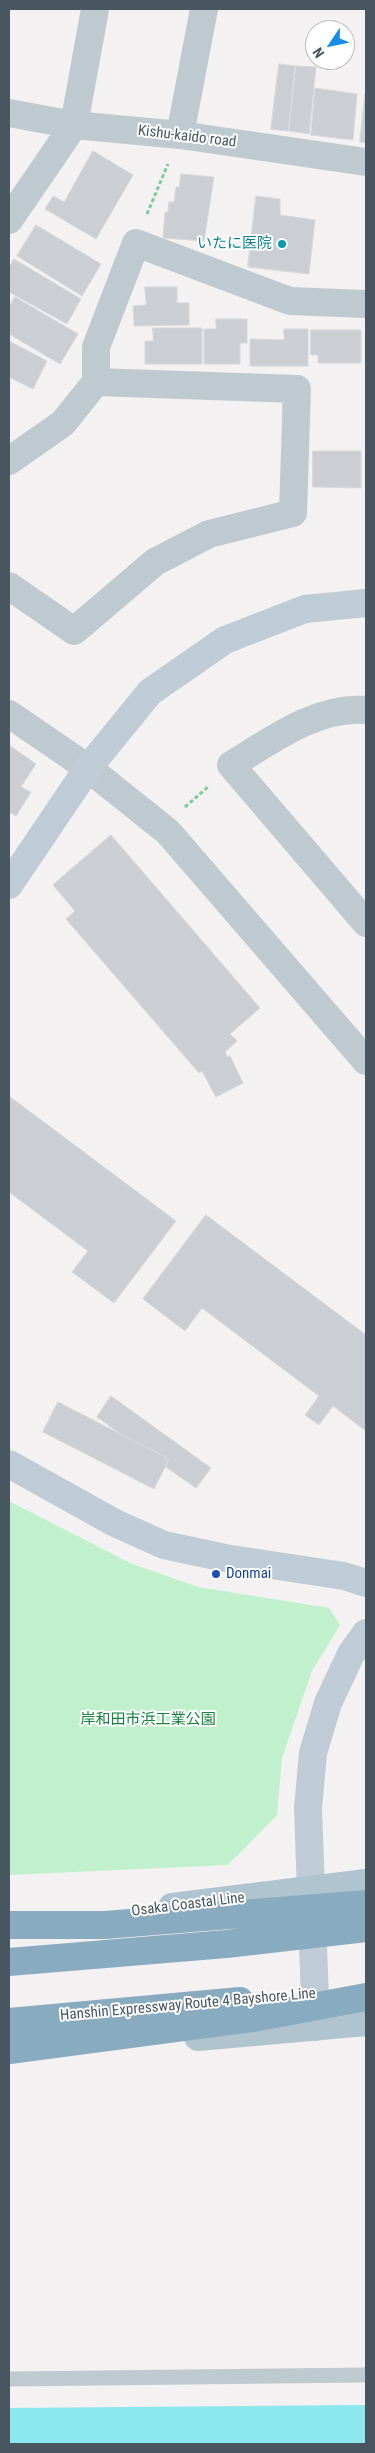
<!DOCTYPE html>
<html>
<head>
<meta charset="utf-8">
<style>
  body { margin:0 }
  #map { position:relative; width:375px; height:2453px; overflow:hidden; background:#f3f1f1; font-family:"Roboto Condensed",sans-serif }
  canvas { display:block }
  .frame { position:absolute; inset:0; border:10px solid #48575f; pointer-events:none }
  .north { position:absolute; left:305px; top:20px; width:50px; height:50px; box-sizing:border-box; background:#fff; border:1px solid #b6bcbf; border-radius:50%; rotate:236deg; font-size:14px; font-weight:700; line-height:20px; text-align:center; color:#48575f }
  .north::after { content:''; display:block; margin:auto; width:18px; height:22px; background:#168ee8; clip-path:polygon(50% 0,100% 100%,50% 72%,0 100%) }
</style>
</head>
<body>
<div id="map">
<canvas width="375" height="2453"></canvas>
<div class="frame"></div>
<div class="north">N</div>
</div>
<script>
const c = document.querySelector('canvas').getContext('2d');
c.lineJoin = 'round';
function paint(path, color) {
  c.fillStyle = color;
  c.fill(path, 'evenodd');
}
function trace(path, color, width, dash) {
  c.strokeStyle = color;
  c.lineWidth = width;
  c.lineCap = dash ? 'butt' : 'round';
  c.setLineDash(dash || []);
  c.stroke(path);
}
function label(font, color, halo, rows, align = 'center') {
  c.font = font + ' "Roboto Condensed","Noto Sans JP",sans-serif';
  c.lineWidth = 4;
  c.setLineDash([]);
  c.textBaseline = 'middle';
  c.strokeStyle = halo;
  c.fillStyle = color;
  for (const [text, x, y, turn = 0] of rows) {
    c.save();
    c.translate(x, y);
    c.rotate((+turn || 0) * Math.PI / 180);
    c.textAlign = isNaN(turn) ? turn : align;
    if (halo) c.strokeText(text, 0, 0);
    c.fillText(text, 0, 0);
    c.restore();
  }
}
const green = new Path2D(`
  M9,1501L130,1563L198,1587L329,1608L340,1625L312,1671L282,1758L277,1815L228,1865L9,1875Z`);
const water = new Path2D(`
  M366,2405V2444H9V2408Z`);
const building = new Path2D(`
  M279,64L295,66L288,131L271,129Z
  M296,66L316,67L309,134L289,131Z
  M315,88L357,94L353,140L311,135Z
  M365,94L366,95V143L360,142Z
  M93,151L133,175L96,239L45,209L53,196L64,202Z
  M181,174L214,177L204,241L163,238L165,212H168L169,202H174L176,187H179Z
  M256,196L280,199V215L315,220L309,274L248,267Z
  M36,225L101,264L82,296L17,256Z
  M14,259L81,299L67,324L9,292V268Z
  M145,287H177V303H189V325L134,326L133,306L146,305Z
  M15,297L78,334L60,364L9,334V307Z
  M216,319H247V343H240V364H204V329H216Z
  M153,328H202V364H145V341H153Z
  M284,329H308V366H250V339L284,340Z
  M311,330H361V363H318V355H311Z
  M9,341L47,361L33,389L9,377Z
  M313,451H361V488L313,487Z
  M9,745L36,764L21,787L31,792L16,816L9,812Z
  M111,835L260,1008L230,1034L237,1041L225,1052L227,1057L230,1056L243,1083L216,1097L202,1071L199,1073L66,919L75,911L53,885Z
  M9,1096L176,1221L114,1303L72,1272L88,1251L9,1192Z
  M206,1215L366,1335V1431L333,1406L319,1425L305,1415L319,1396L202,1308L185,1331L143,1299Z
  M111,1396L211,1468L196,1488L166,1467L169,1459L122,1435L97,1417Z
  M58,1402L169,1459L154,1489L43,1432Z`);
const path = new Path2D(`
  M147,214L168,164
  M185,807L209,786`);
const lane = new Path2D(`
  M9,2379L366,2375`);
const street = new Path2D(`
  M9,113L74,125L180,135L366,162
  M180,135L204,9
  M9,220L74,125L95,9
  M9,461L63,423L96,382V347L136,243L290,301L366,304
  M9,586L74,631L155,562L209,534L293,513L297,389L96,382
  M366,710C317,706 272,740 231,765L366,923
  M9,714L88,768L168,832L366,1061`);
const secondary = new Path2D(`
  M9,885L88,768L150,692L225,640L305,609L366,603
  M9,1464L115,1523L164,1545L225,1558L344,1576L366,1583
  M316,2027L308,1808L313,1753L328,1703L351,1654L366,1633`);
const primary = new Path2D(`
  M172,1907L366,1883
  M198,2037L366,2022`);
const highway = new Path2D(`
  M9,1925H105L366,1904
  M9,1962L226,1944L366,1928
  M9,2022L240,2001
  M9,2050L259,2017L366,1997`);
const markers = [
  [282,244,5,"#0f9aa8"],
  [216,1574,5,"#1a4fb4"]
];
const streetNames = [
  ["Kishu-kaido road",187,137,7],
  ["Osaka Coastal Line",188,1905,-7],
  ["Hanshin Expressway Route 4 Bayshore Line",188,2005,-5]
];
const cultureNames = [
  ["いたに医院",272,244]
];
const transitNames = [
  ["Donmai",226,1574]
];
const parkNames = [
  ["岸和田市浜工業公園",148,1720]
];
paint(green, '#c0f1cc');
paint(water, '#8ce7ee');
paint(building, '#cbcfd3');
trace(building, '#d5d8dc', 1);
trace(path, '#77cf98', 3, [4, 2.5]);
trace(lane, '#bfcad0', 15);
trace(street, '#bfcad0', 28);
trace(secondary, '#bfccd5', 28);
trace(primary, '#b0c4d0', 28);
trace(highway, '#88abc0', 28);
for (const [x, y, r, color] of markers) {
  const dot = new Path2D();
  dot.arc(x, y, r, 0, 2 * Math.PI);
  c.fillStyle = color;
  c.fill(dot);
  trace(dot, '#fff', 2);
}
label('15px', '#48575f', '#fff', streetNames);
label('15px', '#0d838f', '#fff', cultureNames, 'right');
label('15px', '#164399', '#fff', transitNames, 'left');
label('15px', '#16833e', '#fff', parkNames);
</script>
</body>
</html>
